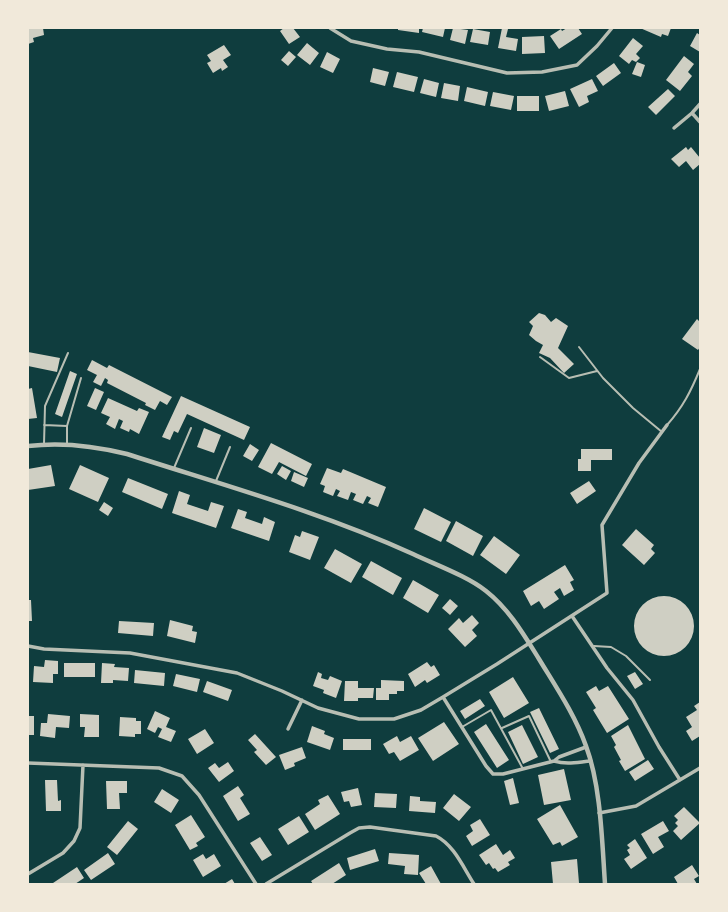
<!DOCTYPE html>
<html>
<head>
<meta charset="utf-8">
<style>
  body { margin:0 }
  #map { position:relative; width:728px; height:912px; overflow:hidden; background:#0f3d3e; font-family:"PT Sans",sans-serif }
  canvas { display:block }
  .frame { position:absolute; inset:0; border:29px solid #f1e9da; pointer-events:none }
</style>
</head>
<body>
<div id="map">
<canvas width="728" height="912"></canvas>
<div class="frame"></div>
</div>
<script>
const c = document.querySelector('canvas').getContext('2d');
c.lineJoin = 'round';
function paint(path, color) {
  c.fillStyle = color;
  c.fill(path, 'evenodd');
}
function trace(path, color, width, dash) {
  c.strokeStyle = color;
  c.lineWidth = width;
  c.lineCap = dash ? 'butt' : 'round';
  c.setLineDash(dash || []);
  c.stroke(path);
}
const building = new Path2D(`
  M28,28H43L44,35L33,38L34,42L28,44Z
  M284,28H293L300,37L289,44L280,31Z
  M398,28H419V33L398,30Z
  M423,28H445L443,37L422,32Z
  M453,28L468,30L465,44L450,40Z
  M502,28L508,29L506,37L518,39L516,51L498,48Z
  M567,28H578L582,34L559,49L550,36L561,29L562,31Z
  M640,28H671L668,36L662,34L661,37Z
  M473,29L490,32L488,45L470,42Z
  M697,33L700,35V52L690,46Z
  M544,36L545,53L522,54V37Z
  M633,38L643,46L636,54L640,58L636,62L632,60L629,64L619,56Z
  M307,43L319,53L310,65L297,55Z
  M224,45L231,55L223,60L228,67L222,71L221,68L213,73L207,63L211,61L207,55Z
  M289,51L296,57L288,66L281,60Z
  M327,52L340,59L333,73L320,67Z
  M684,56L694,64L688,72L692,76L680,91L666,80Z
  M637,62L645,65L641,77L632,74Z
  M614,63L621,73L603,86L596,76Z
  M373,68L389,72L385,86L370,82Z
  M397,72L418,77L414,92L393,87Z
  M424,79L439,83L436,97L420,93Z
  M592,79L598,91L587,96L589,102L579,107L570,89Z
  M444,83L460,86L458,101L441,98Z
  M467,87L488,92L485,106L464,101Z
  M668,89L675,96L656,115L648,107Z
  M565,91L569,106L549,111L545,96Z
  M493,92L514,96L511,110L490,106Z
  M517,96H539V111H517Z
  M686,147L688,150L691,147L700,158V164L693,170L686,161L679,167L671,159Z
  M539,313L545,315L551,322L556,318L568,326L558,348L574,364L564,373L550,358L539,353L543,345L536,341L529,335L533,326L529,322Z
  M697,319L700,322V347L698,350L682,339Z
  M28,352L60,358L57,372L28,366Z
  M92,360L107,368L109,365L172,397L167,405L160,401L155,410L145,405L146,403L107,383L108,380L105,378L101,386L93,382L97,375L87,370Z
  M70,371L77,374L62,417L55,414Z
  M32,388L37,418L28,419V389Z
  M95,388L104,392L96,410L87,406Z
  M181,396L250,427L244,440L187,414L178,433L174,431L170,440L162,437Z
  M108,398L137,411L139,408L149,412L139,434L130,429L129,432L120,428L123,421L119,419L115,429L106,424L110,417L101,413Z
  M204,428L221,435L214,453L197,447Z
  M271,443L312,464L306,476L279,462L272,474L258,467Z
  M250,444L259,450L252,461L243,456Z
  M581,449H612V460H591V471H578V459H581Z
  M51,465L55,486L28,490V469Z
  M80,465L109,478L98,502L69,489Z
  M282,466L291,471L286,480L277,474Z
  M327,468L341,473L343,469L386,487L378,507L368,503L371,498L367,496L363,504L353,500L356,494L351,492L348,500L337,496L340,491L336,489L333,496L323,492L325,486L320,484Z
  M294,472L308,478L304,487L291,481Z
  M128,478L168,494L162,509L122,492Z
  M589,481L596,491L577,504L570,493Z
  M179,491L190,495L187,504L208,511L211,502L224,506L216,528L172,513Z
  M104,502L113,508L108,516L99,510Z
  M424,508L451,522L441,542L414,529Z
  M238,509L247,512L245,518L262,524L264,517L275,522L269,541L231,528Z
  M456,521L483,536L473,556L446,541Z
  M636,529L654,545L651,549L655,553L644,565L622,545Z
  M302,531L319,537L310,560L289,552L295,535L300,537Z
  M494,536L520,555L506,574L480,555Z
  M335,549L362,564L351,583L324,568Z
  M371,561L402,578L393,595L362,577Z
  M565,565L574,580L570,582L574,590L564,596L560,588L554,592L559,599L544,609L539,601L531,606L523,591Z
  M413,580L439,595L428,613L403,598Z
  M634 626a30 30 0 1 1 60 0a30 30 0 1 1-60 0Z
  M450,599L458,606L450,615L442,608Z
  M28,600H31L32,621H28Z
  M472,615L479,623L472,630L477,636L465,647L448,629L459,618L463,623Z
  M170,620L193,626L192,631L197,632L195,643L167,636Z
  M119,621L154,623L153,636L118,633Z
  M45,660L58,661V674H53V683L33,682L34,666L44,667Z
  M427,662L431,667L434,665L440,675L427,683L425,680L415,687L408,674Z
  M64,663H95V677H64Z
  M102,663L115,664L114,667L129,668L128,681L113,680V683H101Z
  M135,670L165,673L164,686L134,683Z
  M318,672L322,674L321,678L328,680L330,676L342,681L336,698L323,693L324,690L313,686Z
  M635,672L643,684L635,689L627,676Z
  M176,674L200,679L197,692L173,686Z
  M513,677L529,703L504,718L489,692Z
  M381,680L404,681V691H397V694H389V700H376V688H381Z
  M207,681L232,690L228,701L203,692Z
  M345,681H358V688H374L373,698H358V701H344Z
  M596,686L599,691L608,686L629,719L607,733L593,710L596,708L586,692Z
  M480,699L485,706L465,719L460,711Z
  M700,702V736L692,741L686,731L692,727L686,717L697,710L694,706Z
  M539,708L559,749L550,753L530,712Z
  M155,711L170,718L166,727L176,731L171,742L158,737L162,729L158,727L155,733L147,729Z
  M48,714L70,716L69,728L56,727L55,738L40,736L41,723H47Z
  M80,714L99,715V737H84L85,727H80Z
  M28,716H34V735H28Z
  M120,717L136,718V721H141V734H135V737L119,736Z
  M444,722L459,744L433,761L418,738Z
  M486,724L509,760L497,768L474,732Z
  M522,725L538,757L523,764L508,732Z
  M628,725L645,759L625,771L619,761L621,760L614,747L616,745L611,736Z
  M312,726L325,731L324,734L334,738L330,750L307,742Z
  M205,729L214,743L197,754L188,739Z
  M255,734L276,757L266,765L254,752L257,750L248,740Z
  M397,736L400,742L411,736L419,750L400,761L394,752L389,754L383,744Z
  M343,739H371V750H343Z
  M302,747L306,758L294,763L295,766L285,770L279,755Z
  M648,760L654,769L635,781L629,772Z
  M228,762L234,771L219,782L208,768L215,763L219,768Z
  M564,769L571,800L544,805L538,775Z
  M513,778L519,803L510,805L504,781Z
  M45,780H57L58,801L61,800V811H46Z
  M106,781H127V793H119L120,809H107Z
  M238,786L244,795L240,798L250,814L238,821L223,796Z
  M358,788L362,805L351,807L349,801L344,802L341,792Z
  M162,789L179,800L171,813L154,802Z
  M375,793L397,794L396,808L374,807Z
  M454,794L471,807L459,821L443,808Z
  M328,795L340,814L315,830L305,814L320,804L318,800Z
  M410,796L420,797V801L436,802L435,813L409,811Z
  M560,805L578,837L562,846L560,842L553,845L537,819Z
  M684,807L700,823L681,840L673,831L678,826L675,823L678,820L674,816Z
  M191,815L205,837L196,843L198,846L190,850L175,825Z
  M299,816L309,832L288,845L278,829Z
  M480,819L490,835L472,846L466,836L473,831L470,825Z
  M128,821L138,829L117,855L107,847Z
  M663,821L669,831L658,837L664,847L653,854L641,834Z
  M260,837L272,855L262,861L250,843Z
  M635,839L647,858L631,869L624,859L630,855L627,850L630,848L627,845Z
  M496,844L503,855L510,850L515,858L508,862L510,865L498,872L495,868L493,869L489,863L486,865L479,855Z
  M375,849L379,861L350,870L347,858Z
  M108,853L115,864L91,880L84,870Z
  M389,853L419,855L418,875L404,874L405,866L388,864Z
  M203,854L206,859L214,854L221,866L203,877L193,860Z
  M577,859L579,883L553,884L551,862Z
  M339,863L346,875L332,884H313L311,881Z
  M692,865L699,876L694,879L697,884H678L674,877Z
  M431,866L441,884H426L419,873Z
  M77,867L84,878L75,884H54L53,883Z
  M232,879L235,884H224Z`);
const service = new Path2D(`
  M579,347L603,378L633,408L662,432
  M540,357L569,378L597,371
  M44,425L67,426V443
  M667,425C683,407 691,391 700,369
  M67,426L81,378
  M44,444L45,406L68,353
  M174,468L191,428
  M216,481L230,447
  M594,646L611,647L626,656L650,680
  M462,727L491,710L523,769
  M502,728L529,716L551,762`);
const minor = new Path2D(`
  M330,28L351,41L387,49L419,52L507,73L542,72L577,65L597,46L612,28
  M692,113L700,122
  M674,128L692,113L700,104
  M572,616L607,668L633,700L659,747L680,780
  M28,646L44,649L130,653L237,673L282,691L318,708L359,719H394L421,710L443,697L497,664L607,593L602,525L639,463L667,425
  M443,697L486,766L493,774H503L554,761C567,765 578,762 591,761
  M288,729L302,700
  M554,761L559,757L586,747
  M28,763L159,768L182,776L199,795L256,884
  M599,813L636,806L700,768
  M28,874L63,853L74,841L80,828L83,765
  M266,884L350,833L359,828L370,827L436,836C454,845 463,867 474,884`);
const tertiary = new Path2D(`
  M28,446C61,442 95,446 127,454C223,485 321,512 413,554C436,565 467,576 486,591C509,609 524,635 539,659C556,687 575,715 586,746C601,786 602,842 605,884`);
paint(building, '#cfcfc3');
trace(service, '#b8beb3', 2);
trace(minor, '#b8beb3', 3.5);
trace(tertiary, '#b8beb3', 4.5);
</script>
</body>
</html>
